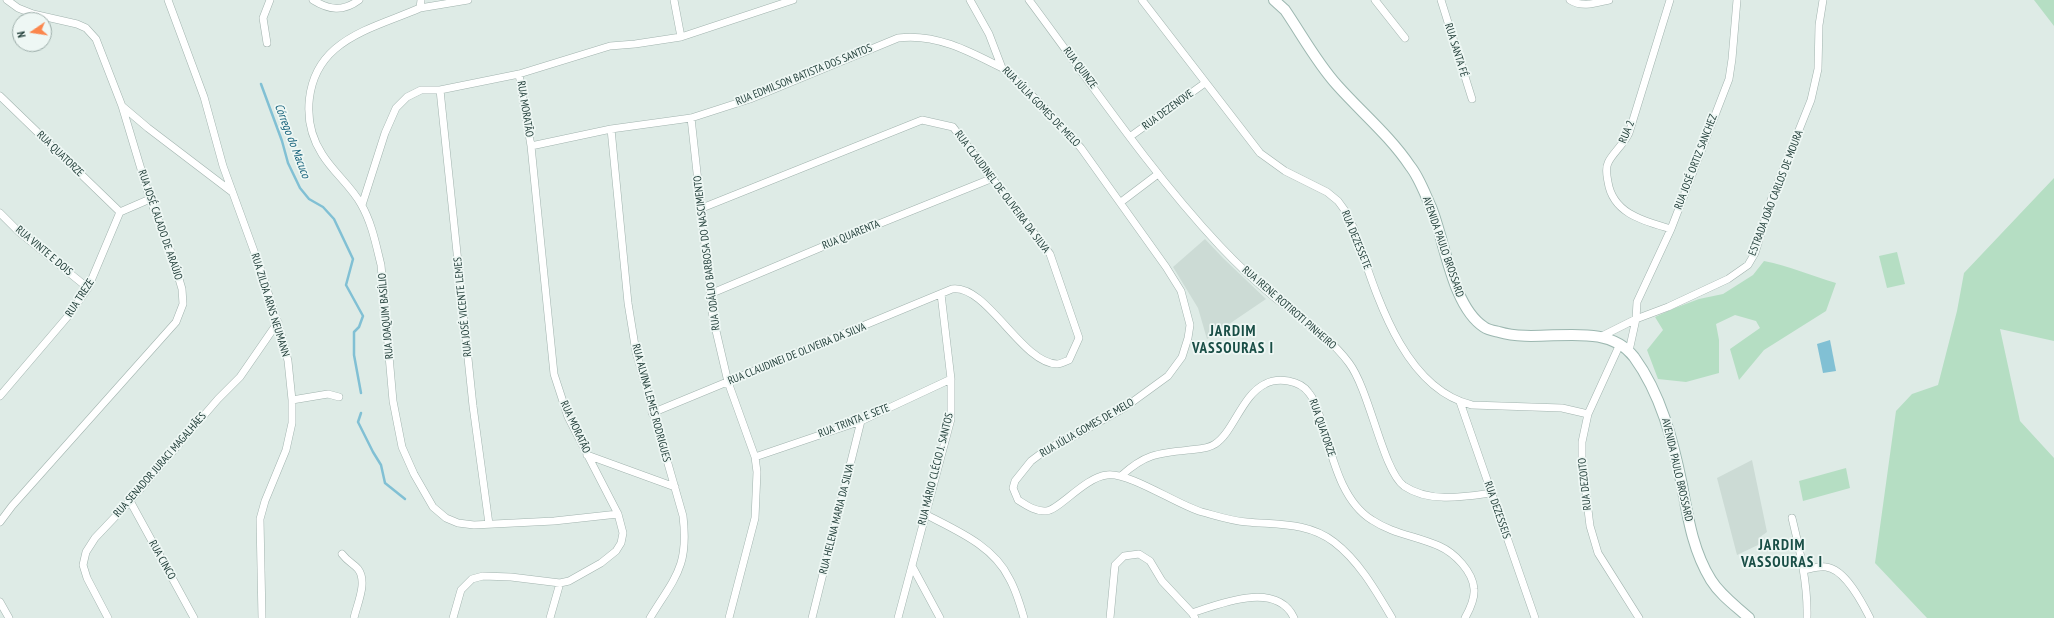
<!DOCTYPE html>
<html>
<head>
<meta charset="utf-8">
<style>
  body { margin:0 }
  #map { position:relative; width:2054px; height:618px; overflow:hidden; background:#deebe6; font-family:"PT Sans Narrow",sans-serif }
  canvas { display:block }
  .north { position:absolute; left:12px; top:12px; width:40px; height:40px; box-sizing:border-box; background:#eef7f4; border:1px solid #9baca8; border-radius:50%; rotate:257deg; font-size:11px; font-weight:700; line-height:16px; text-align:center; color:#1e3b36 }
  .north::after { content:''; display:block; margin:auto; width:14px; height:18px; background:#fb864c; clip-path:polygon(50% 0,100% 100%,50% 72%,0 100%) }
</style>
</head>
<body>
<div id="map">
<canvas width="2054" height="618"></canvas>
<div class="north">N</div>
</div>
<script>
const c = document.querySelector('canvas').getContext('2d');
c.lineJoin = 'round';
function paint(path, color) {
  c.fillStyle = color;
  c.fill(path, 'evenodd');
}
function trace(path, color, width, dash) {
  c.strokeStyle = color;
  c.lineWidth = width;
  c.lineCap = dash ? 'butt' : 'round';
  c.setLineDash(dash || []);
  c.stroke(path);
}
function label(font, color, halo, rows, align = 'center') {
  c.font = font + ' "PT Sans Narrow",sans-serif';
  c.lineWidth = 3.5;
  c.setLineDash([]);
  c.textBaseline = 'middle';
  c.strokeStyle = halo;
  c.fillStyle = color;
  for (const [text, x, y, turn = 0] of rows) {
    c.save();
    c.translate(x, y);
    c.rotate((+turn || 0) * Math.PI / 180);
    c.textAlign = isNaN(turn) ? turn : align;
    if (halo) c.strokeText(text, 0, 0);
    c.fillText(text, 0, 0);
    c.restore();
  }
}
const built = new Path2D(`
  M1205,239L1223,258L1266,299L1207,339L1198,308L1173,267Z
  M1752,460L1767,532L1760,537V544L1737,555L1717,478Z`);
const green = new Path2D(`
  M2034,0H2054V26Z
  M2054,178V341L2000,329L2020,421L2054,458V618H1927L1875,563L1896,411L1912,394L1938,385L1957,311L1964,273Z
  M1897,252L1905,284L1887,288L1879,256Z
  M1764,261C1789,266 1812,276 1836,283L1826,311L1764,350L1739,380L1730,349L1760,328L1756,321L1735,315L1716,324L1719,340V373L1686,382L1658,379L1647,350L1663,330L1655,317L1675,308L1699,299L1723,294L1753,275Z
  M1846,468L1850,488L1803,501L1799,481Z`);
const water = new Path2D(`
  M1830,340L1836,371L1823,373L1817,344Z`);
const stream = new Path2D(`
  M261,84L282,141L288,163L300,188L309,199L323,207L334,219L353,259L346,285L363,316L359,327L354,332V355L361,393
  M361,413L358,422L373,452L381,465L385,483L405,499`);
const minor = new Path2D(`
  M168,0L204,97L223,166L262,273L284,344L288,361L292,400V423L286,450L265,501L260,519L262,618
  M313,0C329,10 343,12 359,0
  M421,0L420,8C393,20 358,29 335,49C305,75 301,121 322,154C333,172 351,186 361,204C372,223 376,245 381,265L393,401L402,447L414,474L433,507L446,518L458,523L474,525L554,521L618,514
  M674,0L681,37
  M970,0L989,34L1002,68L1039,102L1081,148L1166,267L1181,291L1190,325L1188,338L1182,357L1168,376L1124,408L1069,439L1047,449L1031,461L1015,481L1013,488L1018,500C1026,505 1036,512 1046,511C1058,511 1085,477 1107,475C1130,472 1177,505 1202,512C1217,516 1231,521 1247,522C1277,525 1308,522 1334,542C1359,561 1376,591 1392,618
  M1029,0C1091,83 1149,170 1220,246C1237,264 1255,281 1274,297C1300,318 1329,336 1349,363C1370,391 1383,471 1404,486C1429,503 1463,497 1491,493
  M1142,0L1260,153L1285,171L1327,192L1338,201L1346,212L1354,229C1375,289 1401,388 1472,405L1562,408L1588,414
  M1375,0L1405,38
  M1441,0L1472,99
  M1570,0C1582,8 1596,3 1609,0
  M1670,0L1629,133C1624,144 1611,155 1608,163C1605,169 1607,176 1608,182C1613,214 1644,221 1671,229
  M420,8L468,0
  M267,43L263,18L270,0
  M440,90L473,406L489,524
  M0,96L120,212
  M122,106L148,128L232,192
  M691,118L713,318L728,382L755,457L757,472L755,518L729,618
  M611,129L628,303L636,352L683,516C689,567 675,577 650,618
  M1131,136L1205,83
  M531,146L611,129L691,118L750,99L898,38C935,33 969,51 1002,68
  M1121,202L1158,174
  M362,205L385,133L396,108L407,97L421,90H440L519,74L610,46L635,44L681,37L793,0
  M0,213L19,232L88,288
  M710,294L829,244L993,178
  M1602,336L1636,319L1668,307L1728,279L1748,265L1755,253L1771,200L1811,100L1818,69L1819,25L1823,0
  M1620,344L1588,414L1582,442V461L1590,526L1598,553L1639,618
  M1629,351L1636,319L1637,302L1671,229L1729,79L1732,59L1737,0
  M0,396L69,315L88,288L120,212L150,199
  M292,400L328,394L339,397
  M1460,402L1535,618
  M652,413L952,289C987,284 1021,363 1057,364C1061,364 1066,361 1069,360L1079,338L1050,254L953,127L922,120L702,208
  M587,455L675,487
  M755,457L861,421L951,379
  M1121,476C1145,454 1158,453 1189,450C1198,449 1208,449 1215,444C1233,433 1242,395 1265,384C1278,377 1300,380 1309,393C1315,400 1318,411 1321,420C1332,454 1340,500 1372,520C1393,534 1417,536 1439,546C1455,553 1473,572 1474,589C1475,599 1470,609 1465,618
  M130,501L194,618
  M925,514C955,530 993,545 1009,578C1016,590 1020,604 1024,618
  M1792,518C1800,551 1808,584 1807,618
  M0,522L12,506L176,322L183,304L182,289L171,252L150,199L122,106L96,39L86,28L77,24L33,14L18,8L7,0
  M342,554C348,562 354,564 358,569C368,582 357,604 354,618
  M912,566L940,618
  M1804,570C1810,569 1819,566 1826,567C1845,569 1862,602 1870,618
  M0,602L9,618
  M1192,613C1222,603 1277,581 1294,618
  M108,618L87,578L83,565L86,552L95,538L130,501L218,399L240,377L278,322
  M453,618L461,590L472,579L483,576L511,577L560,583L569,581L601,563L616,551L621,543L623,533L618,514L568,417L554,374L531,146L519,74
  M550,618L560,583
  M812,618L861,421
  M898,618L951,419V379L941,294
  M1110,618L1115,565L1124,556L1139,554L1150,561L1162,581L1192,613L1195,618`);
const secondary = new Path2D(`
  M1274,0L1285,10C1302,35 1317,63 1337,85C1361,112 1390,136 1410,166C1419,177 1425,194 1431,207C1445,241 1452,306 1484,327C1488,330 1495,331 1499,332C1542,345 1604,318 1634,357C1661,394 1673,441 1682,485C1688,518 1693,551 1711,580C1721,596 1736,606 1749,618`);
const streetNames = [
  ["RUA SANTA FÉ",1456,50,73],
  ["RUA QUINZE",1080,68,53],
  ["RUA EDMILSON BATISTA DOS SANTOS",804,75,-22],
  ["RUA JÚLIA GOMES DE MELO",1041,107,46],
  ["RUA MORATÃO",525,109,81],
  ["RUA DEZENOVE",1168,110,-36],
  ["RUA 2",1627,132,-67],
  ["RUA QUATORZE",60,154,44],
  ["RUA JOSÉ ORTIZ SANCHEZ",1696,162,-69],
  ["RUA CLAUDINEL DE OLIVEIRA DA SILVA",1002,192,53],
  ["ESTRADA JOÃO CARLOS DE MOURA",1776,193,-69],
  ["RUA JOSÉ CALADO DE ARAÚJO",160,225,71],
  ["RUA QUARENTA",851,235,-22],
  ["RUA DEZESSETE",1356,240,68],
  ["AVENIDA PAULO BROSSARD",1443,247,71],
  ["RUA VINTE E DOIS",44,251,40],
  ["RUA ODÁLIO BARBOSA DO NASCIMENTO",707,253,-97],
  ["RUA TREZE",80,298,-57],
  ["RUA ZILDA ARNS NEUMANN",270,305,73],
  ["RUA JOSÉ VICENTE LEMES",463,307,-96],
  ["RUA IRENE ROTIROTI PINHEIRO",1289,308,41],
  ["RUA JOAQUIM BASÍLIO",386,316,-95],
  ["RUA CLAUDINEI DE OLIVEIRA DA SILVA",797,354,-22],
  ["RUA ALVINA LEMES RODRIGUES",651,403,75],
  ["RUA TRINTA E SETE",854,421,-21],
  ["RUA MORATÃO",575,427,65],
  ["RUA JÚLIA GOMES DE MELO",1087,428,-30],
  ["RUA QUATORZE",1322,428,71],
  ["RUA SENADOR JURACI MAGALHÃES",160,465,-49],
  ["RUA MÁRIO CLÉCIO J. SANTOS",936,469,-76],
  ["AVENIDA PAULO BROSSARD",1677,470,77],
  ["RUA DEZOITO",1585,484,-96],
  ["RUA DEZESSEIS",1497,510,71],
  ["RUA HELENA MARIA DA SILVA",837,519,-76],
  ["RUA CINCO",162,560,61]
];
const waterNames = [
  ["Córrego do Macuco",292,141,69]
];
const districtNames = [
  ["JARDIM",1233,332],
  ["VASSOURAS I",1233,349],
  ["JARDIM",1782,546],
  ["VASSOURAS I",1782,563]
];
paint(built, '#ccdbd5');
paint(green, '#b5dec3');
paint(water, '#81c0d4');
trace(stream, '#81c0d4', 2.5);
trace(minor, '#a1b3ae', 8);
trace(secondary, '#9cb7b0', 12);
trace(minor, '#fff', 7);
trace(secondary, '#fff', 10);
label('11px', '#1e3b36', '#eef7f4', streetNames);
label('italic 12px', '#15617a', '#eef7f4', waterNames);
c.letterSpacing = '1px';
label('bold 15px', '#194e46', '#eef7f4', districtNames);
c.letterSpacing = '0px';
</script>
</body>
</html>
